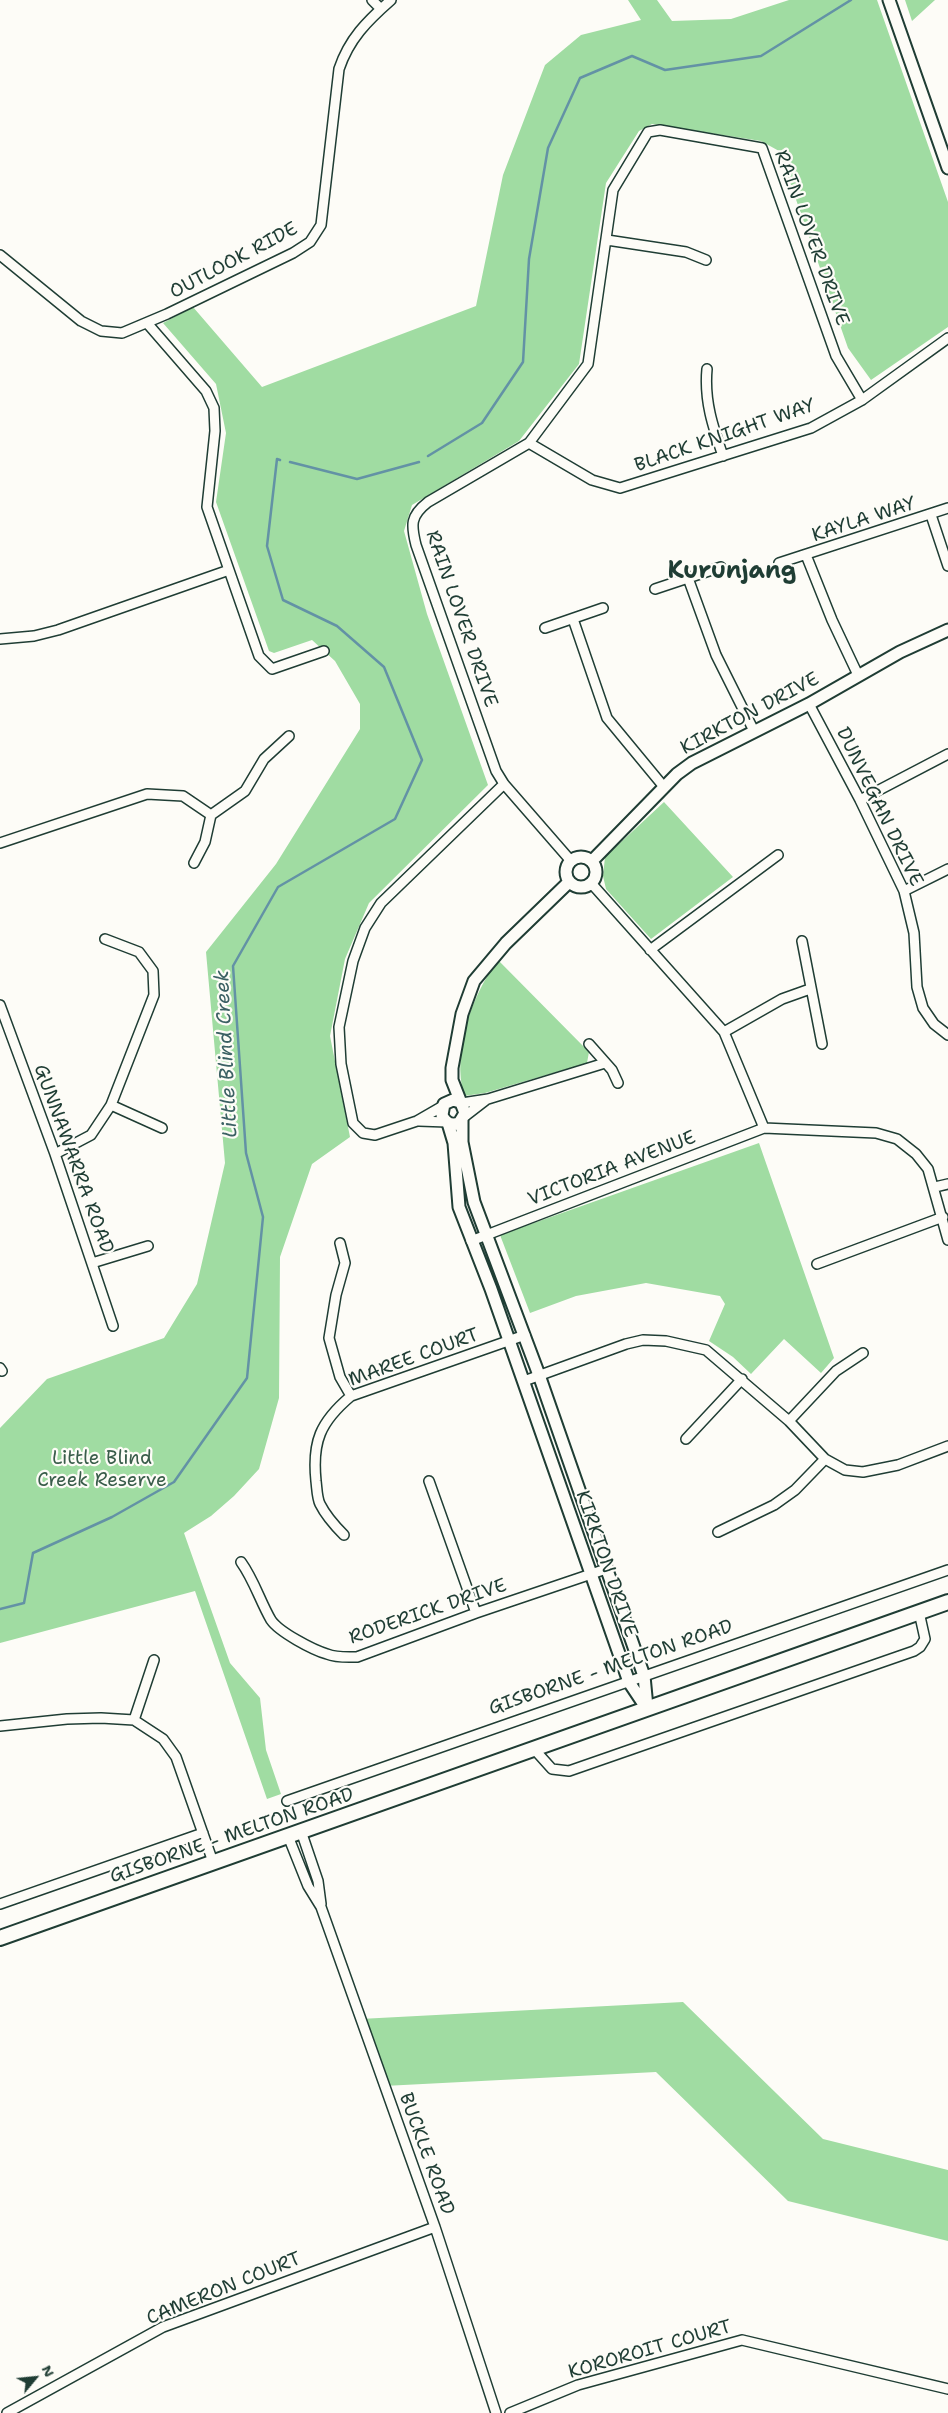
<!DOCTYPE html>
<html>
<head>
<meta charset="utf-8">
<style>
  body { margin:0 }
  #map { position:relative; width:948px; height:2413px; overflow:hidden; background:#fdfcf7; font-family:"Shantell Sans",sans-serif }
  canvas { display:block }
  .north { position:absolute; left:10px; top:2353px; width:50px; height:50px; -webkit-text-stroke:4px #fdfcf7; paint-order:stroke; rotate:62deg; font-size:14px; font-weight:700; line-height:20px; text-align:center; color:#1f3d34 }
  .north::after { content:''; display:block; margin:auto; width:18px; height:22px; background:#1f3d34; clip-path:polygon(50% 0,100% 100%,50% 72%,0 100%) }
</style>
</head>
<body>
<div id="map">
<canvas width="948" height="2413"></canvas>
<div class="north">N</div>
</div>
<script>
const c = document.querySelector('canvas').getContext('2d');
c.lineJoin = 'round';
function paint(path, color) {
  c.fillStyle = color;
  c.fill(path, 'evenodd');
}
function trace(path, color, width, dash) {
  c.strokeStyle = color;
  c.lineWidth = width;
  c.lineCap = dash ? 'butt' : 'round';
  c.setLineDash(dash || []);
  c.stroke(path);
}
function label(font, color, halo, rows, align = 'center') {
  c.font = font + ' "Shantell Sans",sans-serif';
  c.lineWidth = 4.5;
  c.setLineDash([]);
  c.textBaseline = 'middle';
  c.strokeStyle = halo;
  c.fillStyle = color;
  for (const [text, x, y, turn = 0] of rows) {
    c.save();
    c.translate(x, y);
    c.rotate((+turn || 0) * Math.PI / 180);
    c.textAlign = isNaN(turn) ? turn : align;
    if (halo) c.strokeText(text, 0, 0);
    c.fillText(text, 0, 0);
    c.restore();
  }
}
const green = new Path2D(`
  M628,0H657L672,21L731,19L789,0H877L948,202V327L871,380L848,348L779,151L761,141L652,124L639,131L606,183L579,364L519,441L412,505L404,531L427,614L488,785L369,903L345,959L330,1036L350,1137L312,1164L280,1257L279,1398L259,1469L234,1496L211,1516L184,1533L230,1663L260,1698L266,1750L281,1794L267,1799L195,1591L0,1643V1428L47,1379L164,1338L197,1284L225,1163L206,952L276,864L360,729V704L335,661L312,640L274,653L269,651L216,502L226,433L216,384L163,323L193,307L262,387L476,306L503,175L545,65L581,35L641,20Z
  M905,0H935L912,21Z
  M664,802L733,877L651,939L606,889L603,876L605,857Z
  M498,960L589,1052L587,1063L485,1093L464,1096C452,1050 471,997 498,960Z
  M759,1143L834,1358L821,1373L784,1339L751,1374L733,1357L709,1341L725,1304L720,1296L646,1283L576,1296L530,1313L500,1235Z
  M683,2002L823,2139L948,2170V2241L788,2201L656,2072L384,2086L360,2019Z`);
const stream = new Path2D(`
  M428,456L482,423L523,362L529,259L548,148L580,78L632,56L665,70L761,56L851,0
  M290,462L357,479L419,462
  M0,1609L24,1603L33,1553L112,1517L174,1482L247,1378L263,1217L246,1153L233,966L278,887L395,819L422,760L384,667L337,626L283,600L267,546L277,459L280,460`);
const minor = new Path2D(`
  M372,0L381,9
  M607,240L686,252L706,260
  M0,255L81,321L101,331L122,333L167,314L293,253L310,242L321,225L339,69C349,39 367,21 391,0
  M147,323L206,391L214,408L215,431L207,507L259,656L272,669L324,651
  M707,369C704,401 713,427 723,456
  M529,443L592,480L620,488L811,428L862,400L948,338
  M931,515L948,566
  M806,555L832,620L858,675
  M779,563L948,508
  M688,578L716,655L754,731
  M655,589L721,567
  M573,619L607,718L664,787
  M545,628L603,608
  M0,639L34,636L58,630L229,570
  M809,704L860,800L904,891L914,933L917,987L923,1008L934,1024L948,1035
  M860,800L948,754
  M211,815L245,791L264,759L289,736
  M0,843L147,794L183,796L211,815L205,842L194,863
  M571,861L504,784L496,771L416,545C411,525 410,516 428,502L529,443L588,364L613,190L648,132L660,130L762,148L836,356L862,400
  M591,883L724,1032L764,1128L876,1133L897,1139L916,1154L928,1169L948,1240
  M904,891L948,869
  M802,941L822,1044
  M650,950L778,855
  M0,1005L55,1154L113,1326
  M724,1032L782,999L810,989
  M589,1044L612,1070L618,1083
  M462,1103L488,1099L605,1063
  M111,1105L162,1128
  M443,1106L417,1121L375,1135L363,1133L353,1123L341,1064L339,1027L353,961L365,928L381,903L504,784
  M464,1117L486,1100
  M419,1121L447,1122
  M55,1154L91,1135L111,1105L154,995L153,971L139,952L105,939
  M935,1187L948,1184
  M471,1241L764,1128
  M340,1243L345,1263L336,1295L329,1338L340,1377L351,1396
  M92,1263L148,1246
  M817,1264L943,1217
  M0,1368L2,1371
  M524,1381L626,1344L643,1340L666,1341L706,1350L789,1421L825,1459L845,1470L863,1472L898,1465L948,1446
  M789,1421L836,1371L863,1353
  M686,1439L742,1379
  M429,1481L476,1613
  M718,1532L774,1505L795,1490L825,1459
  M344,1535C335,1526 326,1516 320,1504C317,1498 317,1489 316,1481C312,1442 320,1422 351,1396L525,1335
  M241,1562C254,1580 260,1601 271,1620C279,1632 313,1650 327,1654C337,1658 347,1657 357,1657L476,1613L606,1569
  M134,1720L154,1660
  M0,1726L67,1719L101,1718L134,1720L163,1739L176,1757L213,1862
  M534,1749L552,1769L569,1771L914,1651L920,1647L925,1639L919,1612
  M287,1801L948,1570
  M301,1831L318,1881L321,1904
  M288,1836L308,1886L321,1907L435,2227L496,2413
  M0,1904L203,1833
  M7,2413L163,2327L435,2227
  M510,2413L578,2385L742,2340L948,2389`);
const tertiary = new Path2D(`
  M889,0L948,168
  M566 872a15 15 0 1 1 30 0a15 15 0 1 1-30 0Z
  M592,861L677,774L692,763L809,704L900,652L948,630
  M460,1102L453,1100L444,1104L442,1115C445,1123 451,1126 459,1123L465,1113L452,1080V1068L462,1014L474,981L506,943L569,882
  M462,1120V1142L474,1202L539,1375L644,1676L647,1707
  M448,1123L454,1143L459,1207L491,1289L629,1682L647,1709`);
const secondary = new Path2D(`
  M0,1938L948,1602`);
const streetNames = [
  ["RAIN LOVER DRIVE",811,238,70],
  ["OUTLOOK RIDE",234,261,-28],
  ["BLACK KNIGHT WAY",725,436,-19],
  ["KAYLA WAY",864,520,-18],
  ["RAIN LOVER DRIVE",461,619,71],
  ["KIRKTON DRIVE",750,714,-28],
  ["DUNVEGAN DRIVE",879,807,64],
  ["GUNNAWARRA ROAD",73,1159,70],
  ["VICTORIA AVENUE",612,1169,-21],
  ["MAREE COURT",414,1358,-20],
  ["KIRKTON DRIVE",606,1564,71],
  ["RODERICK DRIVE",428,1612,-19],
  ["GISBORNE - MELTON ROAD",611,1668,-19],
  ["GISBORNE - MELTON ROAD",232,1836,-19],
  ["BUCKLE ROAD",426,2154,70],
  ["CAMERON COURT",224,2289,-22],
  ["KOROROIT COURT",650,2350,-16]
];
const parkNames = [
  ["Little Blind",102,1459],
  ["Creek Reserve",102,1481]
];
const waterNames = [
  ["Little Blind Creek",227,1054,-93]
];
const districtNames = [
  ["Kurunjang",732,572]
];
paint(green, '#a0dca2');
trace(stream, '#6392a5', 2.5);
trace(minor, '#1f3d34', 12);
trace(tertiary, '#1f3d34', 15);
trace(secondary, '#1f3d34', 18);
trace(minor, '#fdfcf7', 9);
trace(tertiary, '#fdfcf7', 11);
trace(secondary, '#fdfcf7', 14);
label('19px', '#1f3d34', '#fdfcf7', streetNames);
label('19px', '#395d4a', '#fdfcf7', parkNames);
label('italic 20px', '#3b6063', '#fdfcf7', waterNames);
label('bold 24px', '#1f3d34', '#fdfcf7', districtNames);
</script>
</body>
</html>
